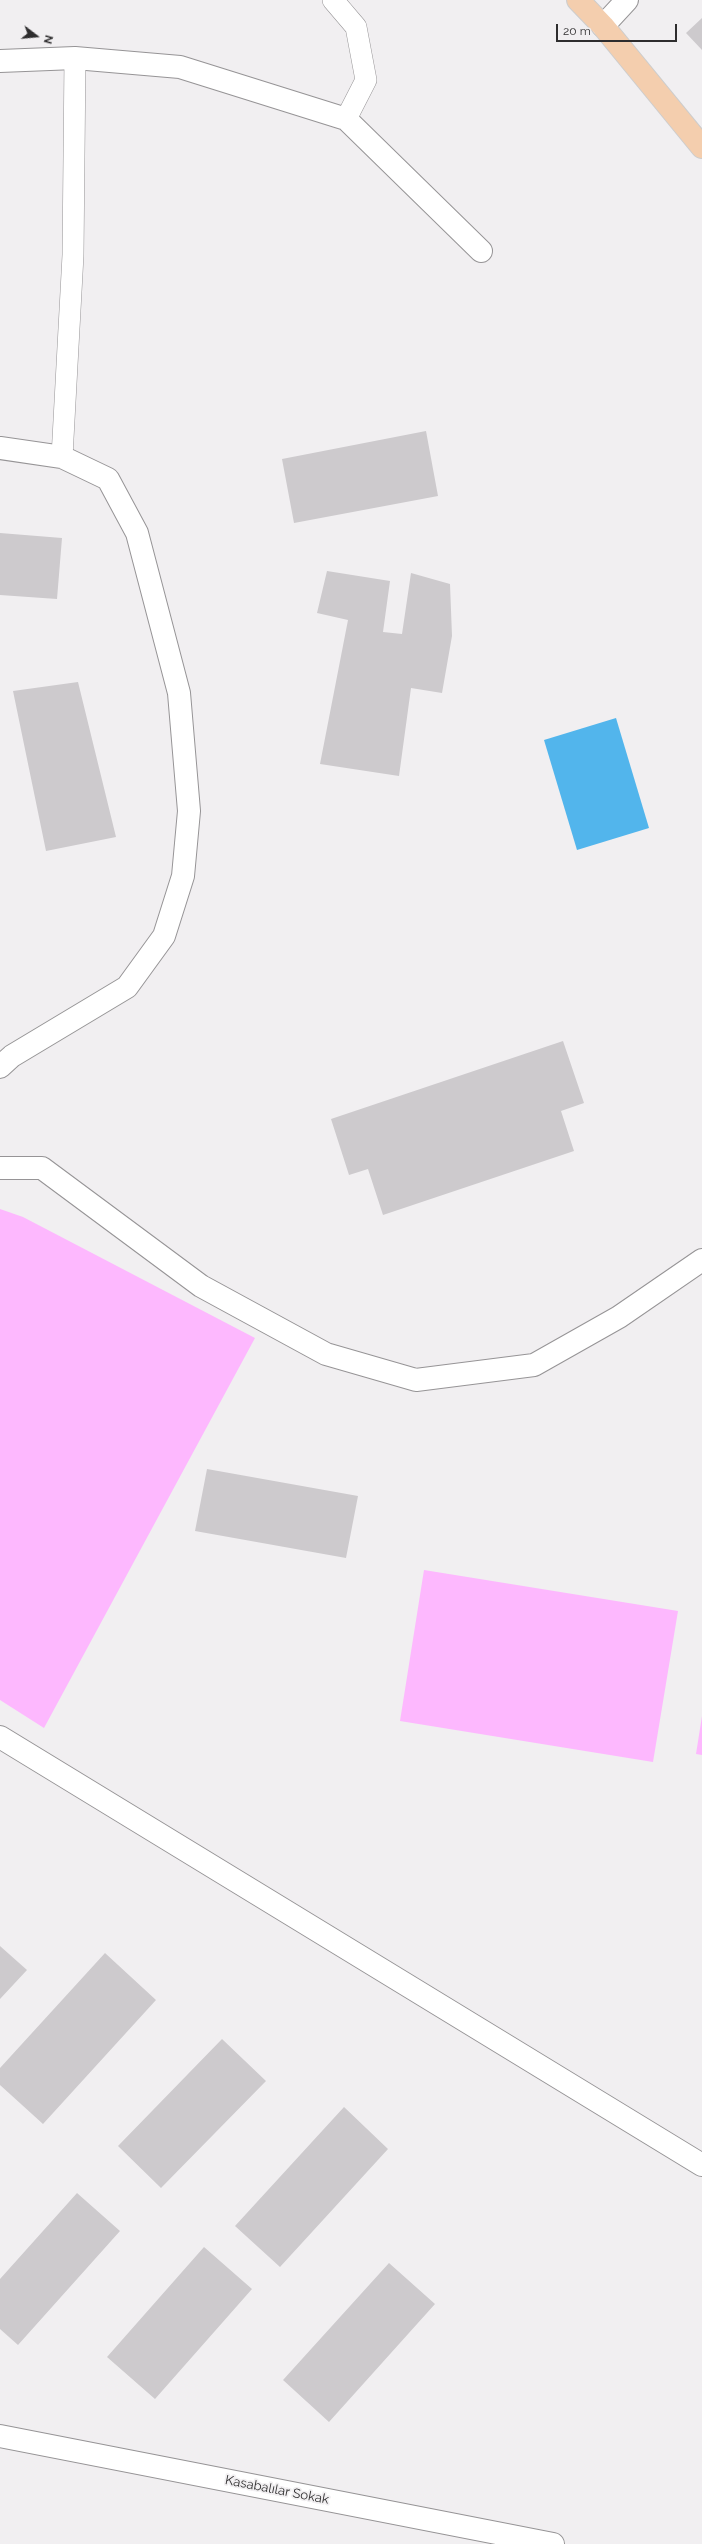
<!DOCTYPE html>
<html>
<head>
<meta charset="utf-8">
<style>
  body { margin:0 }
  #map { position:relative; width:702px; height:2544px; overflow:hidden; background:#f1eff1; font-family:Raleway,sans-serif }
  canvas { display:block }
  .north { position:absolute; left:16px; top:16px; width:40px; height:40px; -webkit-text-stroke:3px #f1eff1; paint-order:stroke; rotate:106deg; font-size:11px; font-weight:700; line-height:16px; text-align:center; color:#2e2d2e }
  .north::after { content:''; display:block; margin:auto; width:14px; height:18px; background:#2e2d2e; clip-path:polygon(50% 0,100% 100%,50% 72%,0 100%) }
  .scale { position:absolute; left:556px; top:24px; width:121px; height:18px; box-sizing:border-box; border:2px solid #2e2d2e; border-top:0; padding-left:5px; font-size:12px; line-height:14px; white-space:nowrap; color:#2e2d2e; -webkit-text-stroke:3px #f1eff1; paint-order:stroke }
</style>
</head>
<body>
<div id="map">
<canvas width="702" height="2544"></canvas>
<div class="north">N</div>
<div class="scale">20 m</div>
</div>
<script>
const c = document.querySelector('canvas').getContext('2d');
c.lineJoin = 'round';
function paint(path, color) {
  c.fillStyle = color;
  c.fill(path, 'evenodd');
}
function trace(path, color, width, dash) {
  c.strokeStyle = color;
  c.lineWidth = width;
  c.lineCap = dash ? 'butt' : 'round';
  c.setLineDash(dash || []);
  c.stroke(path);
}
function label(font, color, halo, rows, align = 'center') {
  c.font = font + ' Raleway,sans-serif';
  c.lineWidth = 3.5;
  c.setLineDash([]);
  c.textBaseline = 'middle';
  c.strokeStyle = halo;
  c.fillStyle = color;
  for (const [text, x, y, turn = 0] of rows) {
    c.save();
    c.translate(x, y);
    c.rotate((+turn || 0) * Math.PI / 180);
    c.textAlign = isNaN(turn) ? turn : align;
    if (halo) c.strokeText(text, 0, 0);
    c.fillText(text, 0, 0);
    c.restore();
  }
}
const green = new Path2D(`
  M0,1209L23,1217L255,1338L44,1728L0,1700Z
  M424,1570L678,1611L653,1762L400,1721Z
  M702,1716V1755L696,1754Z`);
const water = new Path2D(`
  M616,718L649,828L577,850L544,740Z`);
const building = new Path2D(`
  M702,18V50L686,33Z
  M426,431L438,496L294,523L282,459Z
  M0,533L62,538L57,599L0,595Z
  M327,571L390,581L383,632L402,634L411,573L450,584L452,636L442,693L411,688L399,776L320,764L348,620L317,613Z
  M78,682L116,837L46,851L13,691Z
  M563,1041L584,1103L561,1111L574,1151L383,1215L368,1169L349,1175L331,1119Z
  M207,1469L358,1496L346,1558L195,1531Z
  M0,1946L27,1970L0,1999Z
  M105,1953L156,2000L43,2124L0,2085V2068Z
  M222,2039L266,2081L161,2188L118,2146Z
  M344,2107L388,2149L280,2267L235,2226Z
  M77,2193L120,2231L18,2345L0,2329V2279Z
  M204,2247L252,2289L155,2399L107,2357Z
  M389,2263L435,2304L329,2422L283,2380Z`);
const lane = new Path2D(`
  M333,0L356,27L366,80L346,119
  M62,457L73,255L75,58`);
const street = new Path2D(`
  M603,26L627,0
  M0,61L75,58L180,67L346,119L481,251
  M0,448L62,457L108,479L137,533L179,693L189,811L183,876L164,936L127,987L12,1056L0,1067
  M0,1168H42L201,1286L326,1354L416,1380L534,1365L619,1317L702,1260
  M0,1737L702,2165
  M0,2436L553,2544`);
const primary = new Path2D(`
  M578,0L603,26L702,147`);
const streetNames = [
  ["Kasabalılar Sokak",277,2490,11]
];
paint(green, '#fdb8fe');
paint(water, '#52b5ec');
paint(building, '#cdcacd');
trace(lane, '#969496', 22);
trace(street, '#969496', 24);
trace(primary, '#cdcdcd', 24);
trace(lane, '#fff', 21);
trace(street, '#fff', 22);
trace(primary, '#f4ceae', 22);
label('13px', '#2e2d2e', '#f1eff1', streetNames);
</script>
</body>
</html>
